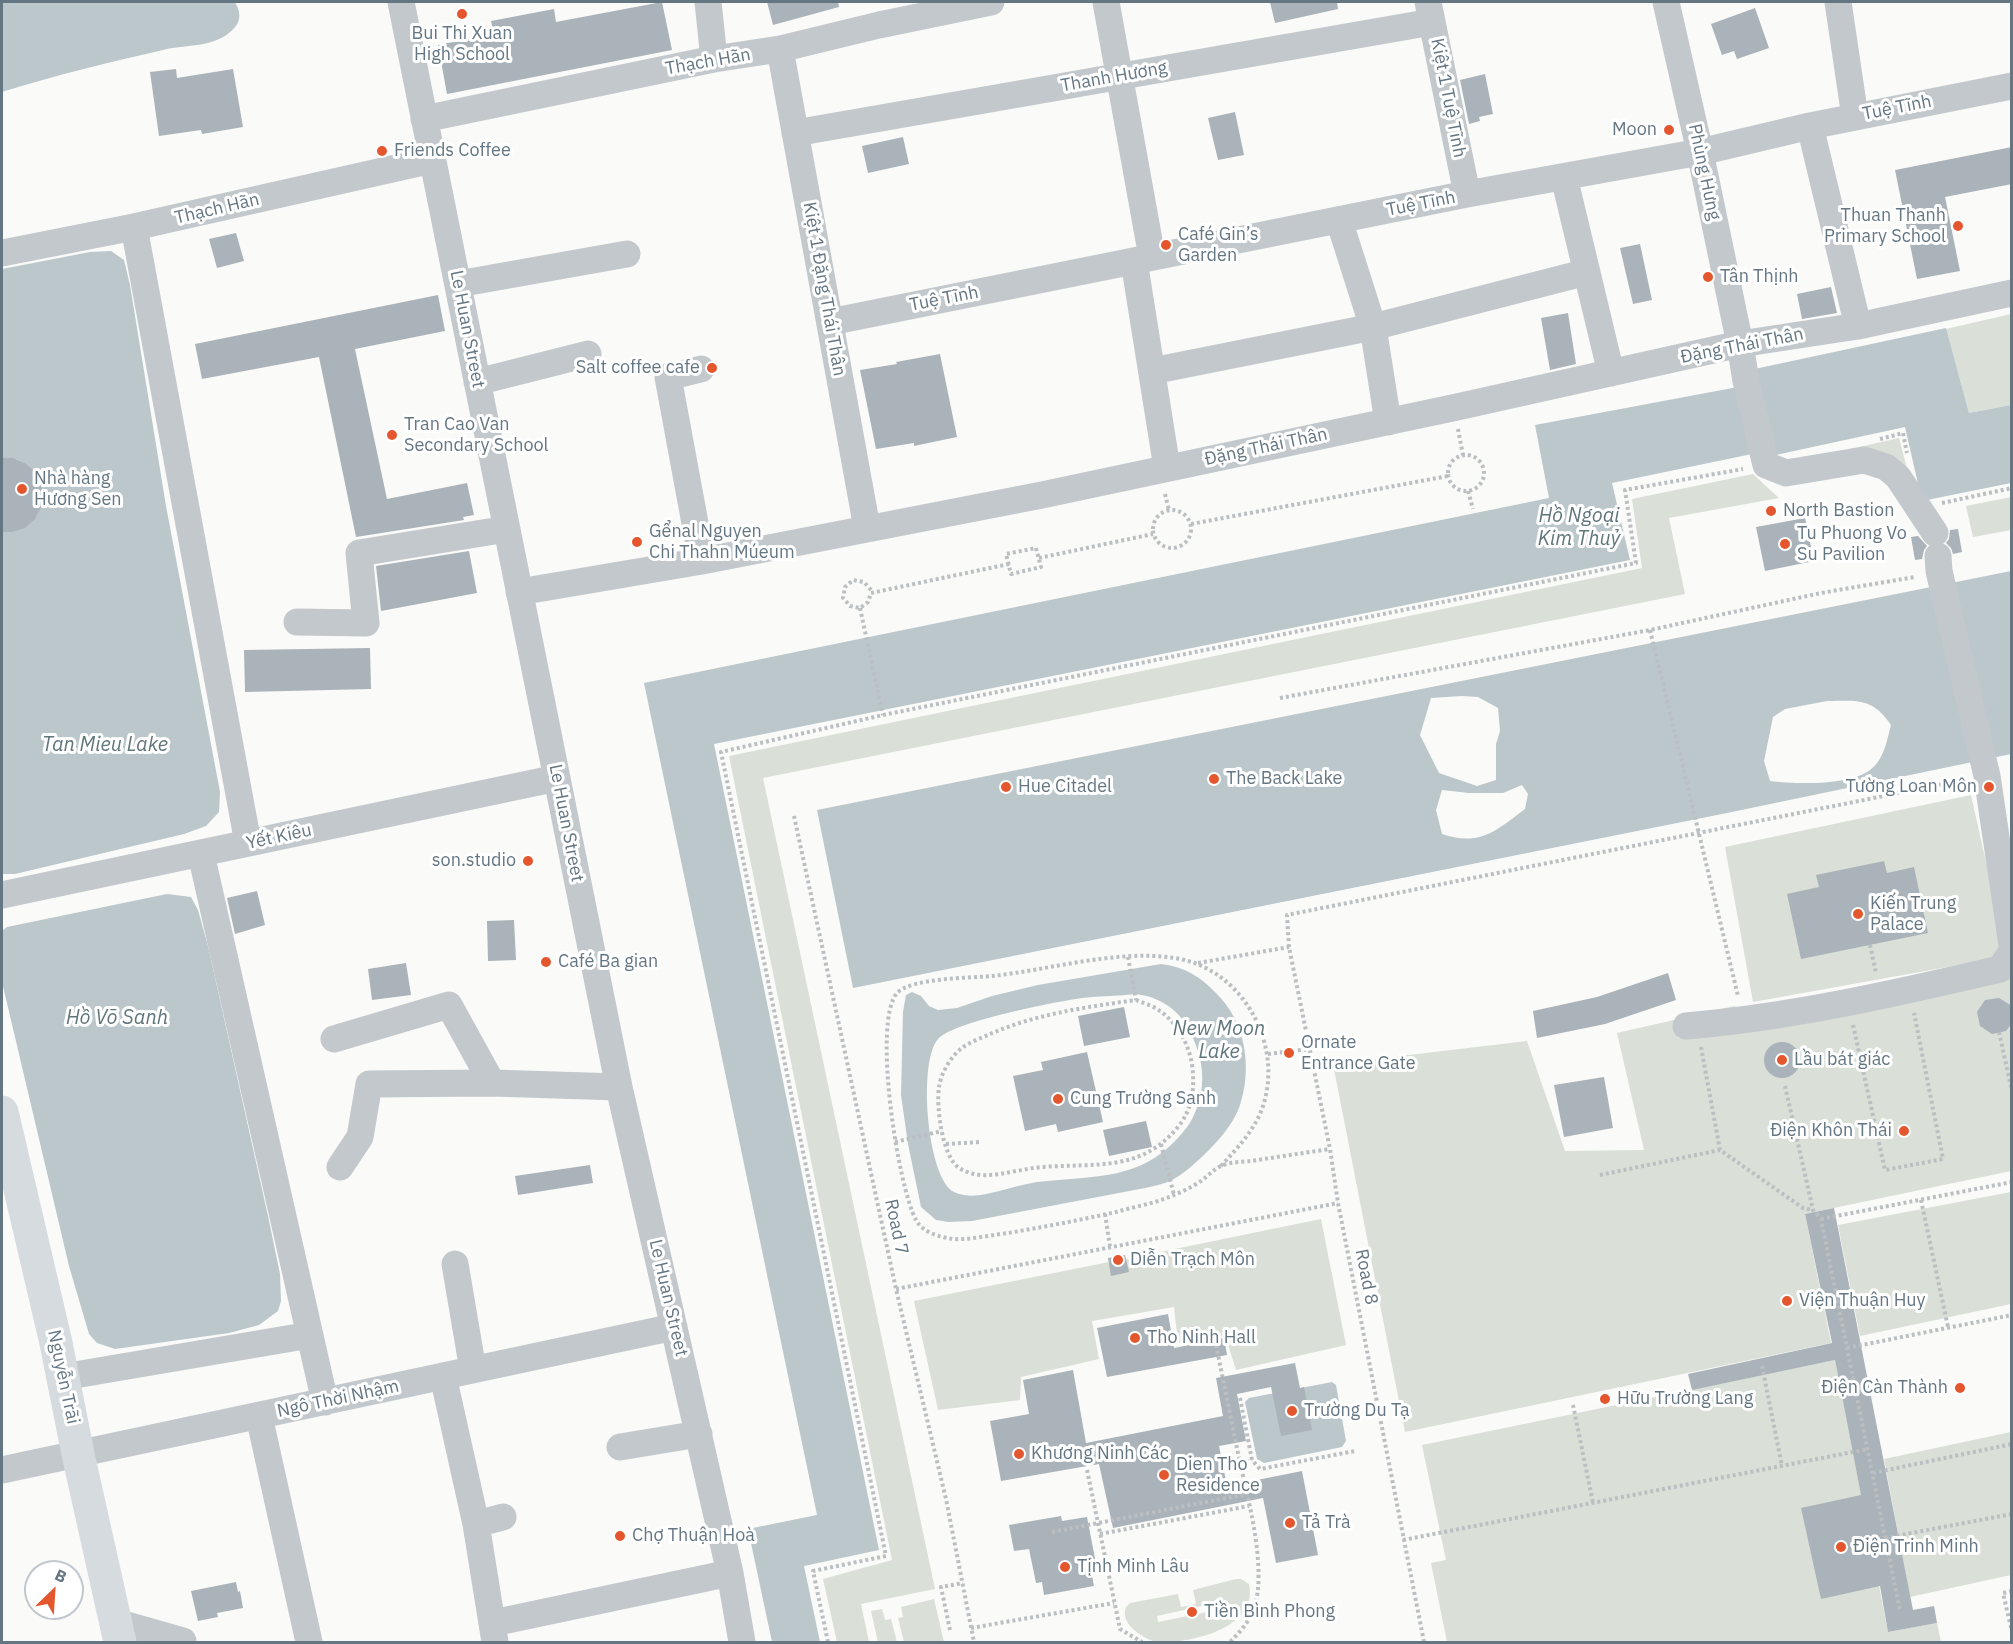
<!DOCTYPE html>
<html>
<head>
<meta charset="utf-8">
<style>
  body { margin:0 }
  #map { position:relative; width:2013px; height:1644px; overflow:hidden; background:#fafaf8; font-family:"IBM Plex Sans",sans-serif }
  canvas { display:block }
  .frame { position:absolute; inset:0; border:3px solid #657683; pointer-events:none }
  .north { position:absolute; left:24px; top:1560px; width:60px; height:60px; box-sizing:border-box; background:#fff; border:2px solid #c1c8cd; border-radius:50%; rotate:25deg; font-size:16px; font-weight:700; line-height:24px; text-align:center; color:#657683 }
  .north::after { content:''; display:block; margin:auto; width:21px; height:27px; background:#e4572e; clip-path:polygon(50% 0,100% 100%,50% 72%,0 100%) }
</style>
</head>
<body>
<div id="map">
<canvas width="2013" height="1644"></canvas>
<div class="frame"></div>
<div class="north">B</div>
</div>
<script>
const c = document.querySelector('canvas').getContext('2d');
c.lineJoin = 'round';
function paint(path, color) {
  c.fillStyle = color;
  c.fill(path, 'evenodd');
}
function trace(path, color, width, dash) {
  c.strokeStyle = color;
  c.lineWidth = width;
  c.lineCap = dash ? 'butt' : 'round';
  c.setLineDash(dash || []);
  c.stroke(path);
}
function label(font, color, halo, rows, align = 'center') {
  c.font = font + ' "IBM Plex Sans",sans-serif';
  c.lineWidth = 6;
  c.setLineDash([]);
  c.textBaseline = 'middle';
  c.strokeStyle = halo;
  c.fillStyle = color;
  for (const [text, x, y, turn = 0] of rows) {
    c.save();
    c.translate(x, y);
    c.rotate((+turn || 0) * Math.PI / 180);
    c.textAlign = isNaN(turn) ? turn : align;
    if (halo) c.strokeText(text, 0, 0);
    c.fillText(text, 0, 0);
    c.restore();
  }
}
const green = new Path2D(`
  M2011,314V405L1969,413L1946,329Z
  M1899,438L1909,476L1789,463Z
  M1753,474L1779,498L1669,518L1685,594L763,778L935,1589L861,1604L869,1642H837L823,1579L892,1560L729,756L1642,568L1632,499Z
  M2011,497V530L1973,537L1966,506Z
  M1971,795L2004,943L1992,959L1753,1002L1725,847Z
  M2011,975V1171L1805,1214L1831,1343L1405,1432L1333,1064L1527,1041L1565,1151L1644,1150L1617,1033L1735,1006L1740,1028Z
  M2011,1192V1304L1860,1336L1838,1225Z
  M1321,1219L1346,1345L1236,1370L1225,1335L1178,1343L1174,1307L1092,1321L1099,1359L1021,1377L1020,1400L938,1410L914,1301L1109,1262L1126,1263V1259Z
  M1835,1360L1888,1632L1937,1623L1941,1642H1447L1431,1563L1446,1560L1422,1445Z
  M2011,1432V1575L1910,1597L1884,1459Z
  M1236,1579H1241L1249,1584C1259,1628 1190,1644 1156,1642C1148,1640 1138,1634 1132,1628C1126,1622 1123,1615 1126,1607L1130,1603L1178,1594L1181,1607L1196,1604L1193,1590ZM1225,1601L1227,1608L1158,1622L1157,1616Z
  M934,1599L944,1642H904L898,1618L903,1617L901,1607Z
  M882,1609L885,1620L891,1619L897,1642H878L871,1611Z`);
const water = new Path2D(`
  M2,2H235C242,14 241,24 229,33C212,47 187,45 167,49C111,62 56,75 2,92Z
  M111,251L124,260L130,285L166,506L220,792L219,812L206,826L184,834L15,874H2V532C56,533 57,459 2,457V269L90,252Z
  M1946,328L1969,413L2011,405V483L1922,501L1905,427L1771,456L1750,370Z
  M1738,387L1752,454L1612,483L1630,560L714,744L879,1550L804,1566L820,1642H772L748,1529L817,1515L644,683L1549,498L1535,425Z
  M2011,571V754L1727,813L853,988L817,810ZM1462,696L1478,697L1498,708L1500,731L1496,744V780L1477,786L1439,773L1420,735L1431,698ZM1827,701C1857,701 1872,697 1891,725C1887,740 1884,760 1870,770C1849,786 1796,784 1770,781L1764,761L1773,717L1785,709ZM1522,785L1528,794L1525,809C1497,830 1480,847 1442,834L1436,810L1442,790L1469,793H1503Z
  M167,894L191,897L198,910L208,946L268,1216L280,1274L281,1301L278,1311L259,1325L229,1333L115,1349L97,1343L89,1334L69,1266L2,982V931L7,927Z
  M1161,964C1183,966 1201,977 1216,993C1246,1022 1253,1069 1239,1108C1232,1126 1218,1141 1204,1155C1194,1164 1184,1174 1172,1180C1164,1184 1154,1186 1145,1188L972,1221L948,1222L936,1220L921,1207L908,1144L901,1095L903,1012L906,995L912,992L921,996L929,1006L938,1010L957,1008L992,996L1038,985ZM1136,994C1166,998 1185,1015 1195,1043C1205,1068 1205,1093 1193,1117C1189,1126 1183,1132 1177,1139C1140,1179 1097,1176 1047,1181C1034,1182 1020,1185 1007,1189C990,1193 971,1200 954,1192C927,1179 917,1059 939,1038C957,1021 1054,1002 1082,998C1100,996 1118,996 1136,994Z
  M1332,1382L1336,1385L1346,1441L1342,1447L1264,1463L1257,1459L1245,1402L1249,1398Z`);
const building = new Path2D(`
  M662,2L672,50L447,94L438,45L494,34L491,21L554,9L556,22Z
  M767,2H838L839,7L773,25Z
  M1270,2H1337L1338,9L1275,23Z
  M1755,8L1769,48L1737,59L1734,51L1722,55L1711,24Z
  M176,69L177,78L233,69L243,127L202,134L201,130L159,136L150,72Z
  M1485,74L1493,114L1479,117L1480,121L1469,124L1460,80Z
  M1235,112L1244,155L1218,160L1208,118Z
  M903,137L909,164L868,173L862,146Z
  M2012,147V184L1945,197L1960,271L1917,279L1895,170Z
  M236,233L244,261L217,268L209,239Z
  M1640,244L1652,300L1633,304L1620,248Z
  M1831,287L1837,313L1802,319L1797,294Z
  M438,295L445,331L355,349L387,499L467,483L474,515L463,517L464,520L356,537L319,357L202,379L195,344Z
  M1568,313L1576,364L1550,370L1541,318Z
  M940,354L957,437L914,446V443L876,449L860,370L897,364L896,362Z
  M2,457L13,458L25,463L35,471L41,483L43,496L41,508L35,519L25,528L12,532H2Z
  M1805,518L1814,561L1765,571L1756,527Z
  M1958,529L1962,552L1953,554L1951,548L1946,543L1949,539L1950,530Z
  M1918,536L1927,546L1924,550L1922,559L1915,560L1911,537Z
  M469,551L477,593L381,611L376,566Z
  M370,648L371,689L245,692L244,650Z
  M1884,861L1887,873L1914,867L1928,933L1801,959L1787,894L1819,887L1816,875Z
  M257,891L265,925L235,934L227,898Z
  M514,920L516,960L488,961L487,921Z
  M406,963L411,995L372,1000L368,969Z
  M1668,973L1676,1000L1605,1024L1537,1038L1533,1011L1597,997Z
  M1999,998L2012,1006V1023L2006,1031L1992,1034L1980,1026L1977,1012L1985,1000Z
  M1124,1007L1130,1037L1084,1046L1078,1016Z
  M1764 1060a18 18 0 1 1 36 0a18 18 0 1 1-36 0Z
  M1087,1052L1103,1122L1058,1132L1056,1124L1025,1131L1013,1076L1043,1070L1041,1062Z
  M1604,1077L1613,1128L1564,1137L1554,1085Z
  M1146,1121L1152,1147L1109,1156L1103,1130Z
  M590,1165L593,1183L518,1195L515,1176Z
  M1834,1208L1913,1610L1934,1606L1937,1623L1888,1632L1880,1586L1821,1599L1801,1508L1861,1495L1835,1360L1692,1390L1688,1374L1832,1343L1805,1214Z
  M1125,1255L1129,1272L1111,1276L1108,1258Z
  M1168,1314L1174,1348L1224,1338L1227,1355L1107,1377L1097,1328Z
  M1295,1363L1300,1388L1304,1387L1312,1430L1281,1436L1271,1387L1237,1394L1246,1441L1219,1446L1227,1486L1302,1471L1318,1555L1276,1563L1263,1498L1113,1528L1099,1464L1001,1481L990,1421L1029,1414L1023,1380L1073,1370L1086,1443L1223,1416L1216,1378Z
  M1061,1516L1062,1521L1087,1517L1097,1569L1091,1571L1094,1586L1044,1595L1042,1582L1036,1583L1029,1549L1014,1551L1009,1525Z
  M236,1582L238,1592L240,1591L243,1608L217,1613L218,1617L198,1621L191,1591Z`);
const path = new Path2D(`
  M1458,429L1463,455
  M1880,439L1903,433L1907,453
  M1448 473a18 18 0 1 1 36 0a18 18 0 1 1-36 0Z
  M1468,491L1473,509
  M1165,494L1169,510
  M1942,503L2012,488
  M1153 529a19 19 0 1 1 38 0a19 19 0 1 1-38 0Z
  M1191,524L1448,476
  M1036,548L1041,567L1011,574L1006,554Z
  M1039,558L1153,534
  M871,590L864,582L853,580L845,587L843,598L850,606L860,608L868,602L871,593L1009,564
  M860,608L883,715
  M1650,630L1738,996
  M1280,698L1650,630L1821,593L1915,577
  M794,816L896,1289L946,1499L974,1642
  M1870,945L1876,973
  M1128,957L1136,1000
  M1198,963L1289,947
  M1136,1000C1143,1003 1154,1006 1160,1011C1178,1024 1188,1043 1192,1064C1195,1088 1193,1109 1177,1128C1141,1172 1094,1163 1043,1167C1034,1167 1025,1170 1016,1171C996,1175 977,1179 959,1168C942,1156 936,1106 939,1087C941,1073 951,1056 962,1048C970,1042 981,1038 990,1034C1036,1014 1086,1007 1136,1000Z
  M1853,1025L1885,1170L1943,1159L1914,1013
  M1999,1032L2012,1091
  M1701,1047L1720,1150L1803,1208L1813,1210
  M1268,1054L1309,1049
  M1785,1086L1813,1210L1821,1219L1900,1611
  M895,1142L942,1131
  M946,1144L980,1142
  M1161,1144L1174,1195
  M1221,1166C1238,1147 1255,1130 1263,1106C1284,1043 1241,967 1174,958C1117,949 1049,970 992,976C970,978 911,978 897,993C872,1022 898,1187 916,1220C923,1233 940,1237 953,1239C971,1240 990,1235 1008,1233C1044,1227 1080,1220 1116,1212C1133,1207 1152,1204 1169,1197C1180,1193 1192,1187 1201,1181C1208,1176 1214,1169 1221,1166C1229,1162 1242,1162 1251,1161C1277,1157 1303,1153 1330,1149
  M1600,1175L1720,1150
  M1921,1200L1948,1327
  M1105,1214L1110,1246
  M1821,1219L2012,1182
  M896,1289L1338,1203
  M1216,1345C1224,1384 1232,1424 1240,1463C1249,1502 1267,1570 1254,1609C1249,1622 1239,1633 1230,1642
  M1847,1348L2012,1315
  M1762,1366L1782,1466
  M1240,1398L1252,1460L1260,1469L1355,1451
  M1573,1405L1593,1503
  M1240,1463L1252,1460
  M1087,1470L1120,1629L1142,1642
  M1873,1473L2012,1444
  M1052,1532L1247,1494
  M1100,1534L1249,1506
  M1885,1538L2012,1514
  M1403,1540L1868,1449
  M2012,1591L2003,1593L2012,1632
  M971,1628L1114,1603
  M950,1630L941,1587L963,1583
  M828,1642L813,1571L886,1556L721,752L883,715L1636,563L1625,490L1743,469
  M1424,1642L1338,1203L1330,1149L1289,947L1287,915L1964,780`);
const minor = new Path2D(`
  M401,2L619,1087L730,1573L742,1642
  M708,2L714,59
  M1106,2L1152,257
  M1428,2L1467,194
  M1666,2L1700,152L1740,344L1746,381L1766,465L1786,473L1864,460L1886,467L1898,477L1935,533
  M1838,2L1855,117
  M780,49L867,528
  M424,119L714,59L780,49L879,25L991,2
  M1810,126L1858,326
  M795,133L1432,22
  M1564,177L1611,373
  M1339,220L1373,327L1388,422
  M134,227L248,843
  M2,253L134,227L432,160
  M1134,261L1167,468
  M458,284L627,254
  M830,322L1467,194L1700,152L1810,126L2012,86
  M701,369L668,377L702,561
  M1152,371L1373,327L1587,272
  M477,382L588,354
  M1938,556L1939,571L1987,776L2012,945
  M519,592L702,561L1042,495L1457,407L1740,344L1858,326L2012,293
  M297,622L366,623L359,553L507,529
  M201,854L325,1402
  M2,895L557,778
  M1686,1026C1792,1017 1897,993 2000,969L2012,951
  M334,1039L449,1005L492,1083
  M340,1167L360,1137L369,1084L492,1083L619,1087
  M455,1264L473,1370
  M443,1376L476,1524L495,1642
  M63,1377L310,1335
  M259,1416L309,1642
  M620,1447L699,1434
  M2,1470L674,1327
  M476,1524L503,1517
  M116,1622L183,1641
  M493,1623L730,1573`);
const major = new Path2D(`
  M2,1112L56,1343L78,1454L120,1642`);
const markers = [
  [462,14,6,"#e4572e"],
  [1669,130,6,"#e4572e"],
  [382,151,6,"#e4572e"],
  [1958,226,6,"#e4572e"],
  [1166,245,6,"#e4572e"],
  [1708,277,6,"#e4572e"],
  [712,368,6,"#e4572e"],
  [392,435,6,"#e4572e"],
  [22,489,6,"#e4572e"],
  [1771,511,6,"#e4572e"],
  [637,542,6,"#e4572e"],
  [1785,544,6,"#e4572e"],
  [1214,779,6,"#e4572e"],
  [1006,787,6,"#e4572e"],
  [1989,787,6,"#e4572e"],
  [528,861,6,"#e4572e"],
  [1858,914,6,"#e4572e"],
  [546,962,6,"#e4572e"],
  [1289,1053,6,"#e4572e"],
  [1782,1060,6,"#e4572e"],
  [1058,1099,6,"#e4572e"],
  [1904,1131,6,"#e4572e"],
  [1118,1260,6,"#e4572e"],
  [1787,1301,6,"#e4572e"],
  [1135,1338,6,"#e4572e"],
  [1960,1388,6,"#e4572e"],
  [1605,1399,6,"#e4572e"],
  [1292,1411,6,"#e4572e"],
  [1019,1454,6,"#e4572e"],
  [1164,1475,6,"#e4572e"],
  [1290,1523,6,"#e4572e"],
  [620,1536,6,"#e4572e"],
  [1841,1547,6,"#e4572e"],
  [1065,1567,6,"#e4572e"],
  [1192,1612,6,"#e4572e"]
];
const poiNames = [
  ["Bui Thi Xuan",462,34,"center"],
  ["High School",462,55,"center"],
  ["Moon",1657,130,"right"],
  ["Friends Coffee",394,151],
  ["Thuan Thanh",1946,216,"right"],
  ["Primary School",1946,237,"right"],
  ["Café Gin’s",1178,235],
  ["Garden",1178,256],
  ["Tân Thịnh",1720,277],
  ["Salt coffee cafe",700,368,"right"],
  ["Tran Cao Van",404,425],
  ["Secondary School",404,446],
  ["Nhà hàng",34,479],
  ["Hương Sen",34,500],
  ["North Bastion",1783,511],
  ["Gểnal Nguyen",649,532],
  ["Chi Thahn Múeum",649,553],
  ["Tu Phuong Vo",1797,534],
  ["Su Pavilion",1797,555],
  ["The Back Lake",1226,779],
  ["Hue Citadel",1018,787],
  ["Tường Loan Môn",1977,787,"right"],
  ["son.studio",516,861,"right"],
  ["Kiến Trung",1870,904],
  ["Palace",1870,925],
  ["Café Ba gian",558,962],
  ["Ornate",1301,1043],
  ["Entrance Gate",1301,1064],
  ["Lầu bát giác",1794,1060],
  ["Cung Trường Sanh",1070,1099],
  ["Điện Khôn Thái",1892,1131,"right"],
  ["Diễn Trạch Môn",1130,1260],
  ["Viện Thuận Huy",1799,1301],
  ["Tho Ninh Hall",1147,1338],
  ["Điện Càn Thành",1948,1388,"right"],
  ["Hữu Trường Lang",1617,1399],
  ["Trường Du Tạ",1304,1411],
  ["Khương Ninh Các",1031,1454],
  ["Dien Tho",1176,1465],
  ["Residence",1176,1486],
  ["Tả Trà",1302,1523],
  ["Chợ Thuận Hoà",632,1536],
  ["Điện Trinh Minh",1853,1547],
  ["Tịnh Minh Lâu",1077,1567],
  ["Tiền Bình Phong",1204,1612]
];
const streetNames = [
  ["Thạch Hãn",708,62,-10],
  ["Thanh Hương",1114,77,-10],
  ["Kiệt 1 Tuệ Tĩnh",1448,98,79],
  ["Tuệ Tĩnh",1897,108,-11],
  ["Phùng Hưng",1704,172,78],
  ["Tuệ Tĩnh",1421,204,-11],
  ["Thạch Hãn",217,209,-13],
  ["Kiệt 1 Đặng Thái Thân",824,289,80],
  ["Tuệ Tĩnh",944,299,-11],
  ["Le Huan Street",467,329,79],
  ["Đặng Thái Thân",1742,346,-11],
  ["Đặng Thái Thân",1266,447,-12],
  ["Le Huan Street",566,823,79],
  ["Yết Kiêu",279,837,-12],
  ["Road 7",896,1227,78],
  ["Road 8",1366,1277,79],
  ["Le Huan Street",668,1298,77],
  ["Nguyễn Trãi",63,1377,78],
  ["Ngô Thời Nhậm",338,1399,-12]
];
const waterNames = [
  ["Hồ Ngoại",1579,516],
  ["Kim Thuỷ",1579,539],
  ["Tan Mieu Lake",105,745],
  ["Hồ Võ Sanh",117,1018],
  ["New Moon",1219,1029],
  ["Lake",1219,1052]
];
paint(green, '#dadfd7');
paint(water, '#bbc7cb');
paint(building, '#aab3b9');
trace(path, '#bbbfc2', 4, [3, 3]);
trace(minor, '#c3c8cc', 27);
trace(major, '#d6dbdf', 33);
for (const [x, y, r, color] of markers) {
  const dot = new Path2D();
  dot.arc(x, y, r, 0, 2 * Math.PI);
  c.fillStyle = color;
  c.fill(dot);
  trace(dot, '#fff', 2);
}
label('18px', '#657683', '#fff', poiNames, 'left');
label('18px', '#657683', '#fff', streetNames);
label('italic 20px', '#60757c', '#fff', waterNames);
</script>
</body>
</html>
